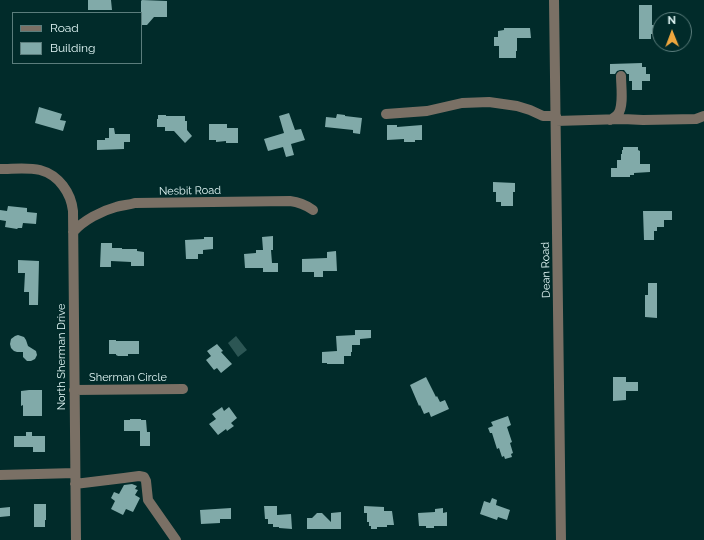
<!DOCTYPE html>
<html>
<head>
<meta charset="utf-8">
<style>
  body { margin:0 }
  #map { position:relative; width:704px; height:540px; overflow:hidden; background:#012b2a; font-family:Raleway,sans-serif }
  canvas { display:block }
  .legend { position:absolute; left:12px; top:12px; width:130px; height:52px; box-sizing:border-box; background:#012b2a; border:1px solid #5b7d7c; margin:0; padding:5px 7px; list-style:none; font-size:12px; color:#e2f7f6 }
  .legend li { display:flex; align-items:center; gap:8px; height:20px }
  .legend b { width:20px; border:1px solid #5b7d7c }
  .north { position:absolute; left:652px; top:12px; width:40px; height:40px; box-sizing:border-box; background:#012b2a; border:1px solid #5b7d7c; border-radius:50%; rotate:359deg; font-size:11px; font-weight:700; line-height:16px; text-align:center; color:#e2f7f6 }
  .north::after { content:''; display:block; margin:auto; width:14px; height:18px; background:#efa73e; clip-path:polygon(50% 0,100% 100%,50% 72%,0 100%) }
</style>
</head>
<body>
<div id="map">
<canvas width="704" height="540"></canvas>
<ul class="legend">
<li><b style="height:5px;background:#7a7065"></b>Road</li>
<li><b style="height:11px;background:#81aaa9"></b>Building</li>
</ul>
<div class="north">N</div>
</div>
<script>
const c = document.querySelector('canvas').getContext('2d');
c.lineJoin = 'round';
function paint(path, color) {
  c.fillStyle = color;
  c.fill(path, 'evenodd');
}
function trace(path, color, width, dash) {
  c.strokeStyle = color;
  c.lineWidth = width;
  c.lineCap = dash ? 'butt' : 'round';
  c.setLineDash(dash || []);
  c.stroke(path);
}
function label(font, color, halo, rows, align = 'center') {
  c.font = font + ' Raleway,sans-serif';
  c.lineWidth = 4;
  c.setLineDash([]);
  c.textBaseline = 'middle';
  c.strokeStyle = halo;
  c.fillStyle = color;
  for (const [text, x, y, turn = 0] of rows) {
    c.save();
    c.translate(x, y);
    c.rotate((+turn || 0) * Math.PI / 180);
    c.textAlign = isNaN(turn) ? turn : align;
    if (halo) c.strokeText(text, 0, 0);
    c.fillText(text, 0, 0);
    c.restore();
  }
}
const water = new Path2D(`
  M236,336L247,350L238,357L228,343Z`);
const building = new Path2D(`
  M88,0H111L112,10H88Z
  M142,0L167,1V17H154L147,25H141V1Z
  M639,5H652V25H656V34H651V39H639Z
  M504,28H530L531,38H517V51H516V58H499V46H494V37H498V31L504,30Z
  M642,63V67H646V74H650V81H642V90H632V81H629V74H627L624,70H620L617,71L615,74H610V64Z
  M39,107L62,114L60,120L66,121L63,131L35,123Z
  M289,113L295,130L301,129L305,140L291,144L294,155L286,157L283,147L268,151L264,139L284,133L279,116Z
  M337,114L345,115V116L362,118L360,134L353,133V130L325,127L326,117L336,118Z
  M158,115H166V116H185V121H187V130L192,136L185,143L174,131H165V127H157V119H158Z
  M209,124H227V128H238V143H226V141L216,142V140H209Z
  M387,125H397V127L422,125V140H415V142H404V139L387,140Z
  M109,128H114L115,134H130V142H124V149L97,150V140H105V138H109Z
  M623,147H638V150L640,151V164H650V172L634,173V175H630V177H611V168H617V160H621V154H622V150H623Z
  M493,182L515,183V192H513V206H501V202H496V192H493Z
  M8,206L27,208V212L37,213L36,224L23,223L22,228H18L17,229L5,227L6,221L0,220V210L7,211Z
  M643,211H672V220H664V227H657V231H654V240H644Z
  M273,236V250H271L272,263H278V272H263V268H245L244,254L256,253V250H263L262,237Z
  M204,237H213V249L203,250V254H198V259H186L185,240L204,239Z
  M101,243H112V248H122V249H137V251L144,252V266H131V262L111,261V267H100Z
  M336,251L337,271H323V277H314V272H302V259L327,258V252Z
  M18,260L39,261L38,305H29V292H24L25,273H18Z
  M648,283H657V318L645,317V295H648Z
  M355,330H371V338L360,339V345H352V352H351V356H344V364H327V363H322V352L337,351L336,336L355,335Z
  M18,335L24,337L26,340L28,346L36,351L37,355L35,359L31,361H27L23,357V352H17L14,351L11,348L10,344L11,339L15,336Z
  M109,340H116V341H139V354H128V356H118L116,355V354H109Z
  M217,344L223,351L221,352L232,364L221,373L217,368L214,370L206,360L211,356L207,351Z
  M426,377L436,397L437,396L440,402L445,400L449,409L431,417L429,412L424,414L420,405L419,406L410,385Z
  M613,377H626V382H638V391H626V400L613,401Z
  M29,390H42V416H23V405L21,406V391Z
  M222,407L224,411L229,407L237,418L231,423L234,426L227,431L226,429L218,435L209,424L216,419L212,414Z
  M508,416L511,425L507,427L512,442L510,443L513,453L511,454L512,457L505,459L504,456L502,457L499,448L497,449L492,433H490L488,428L493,426L491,422Z
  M130,419H141V420H146L147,432H150V446H140V431H124V420H130Z
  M26,432H32V436H45V452H33V447H14V436H26Z
  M132,484L137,486L135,489L138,490L135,495L140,498L133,512L126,509L123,515L111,509L115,501L111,498L114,492L119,494L124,485Z
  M492,498L497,500L496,505L510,510L507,520L498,517L497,520L480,514L484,501L490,503Z
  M34,504H46V520H45V527H34Z
  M264,506H277V515L291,514L292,529L279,528V527H273V524H268V519H265Z
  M364,506L384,507V511H392L394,525H387V527H377V529H371V526H369V522H367V513H364Z
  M10,507V516L0,517V508Z
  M231,508V519H220V523L201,524L200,510Z
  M443,508V513L447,512V526H434V528H426V526H419L418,513L435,512V509Z
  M341,512V529H307V518H312L317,513H322L331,522V513Z`);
const minor = new Path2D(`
  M554,0L561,540
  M386,114L427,111L462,103L489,102L517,106L530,110L543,116H556
  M610,120C613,118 616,117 618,114C624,106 621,86 621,76
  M556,121L623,119L643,120L696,119L704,116
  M0,169C13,169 28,167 40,170C59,175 71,193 73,211L76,540
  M73,232C84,220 101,211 116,207C122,205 129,205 135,203L290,201C299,202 306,205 313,210
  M74,390L183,389
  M0,475L75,473
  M75,484L124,478L139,476L144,477L146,481L148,500L176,540`);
const streetNames = [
  ["Nesbit Road",190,191,-1],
  ["Dean Road",546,270,-91],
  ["North Sherman Drive",62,357,-90],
  ["Sherman Circle",128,378]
];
paint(water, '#2c5654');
paint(building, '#81aaa9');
trace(minor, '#7a7065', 10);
label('11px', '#e2f7f6', '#012b2a', streetNames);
</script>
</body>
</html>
